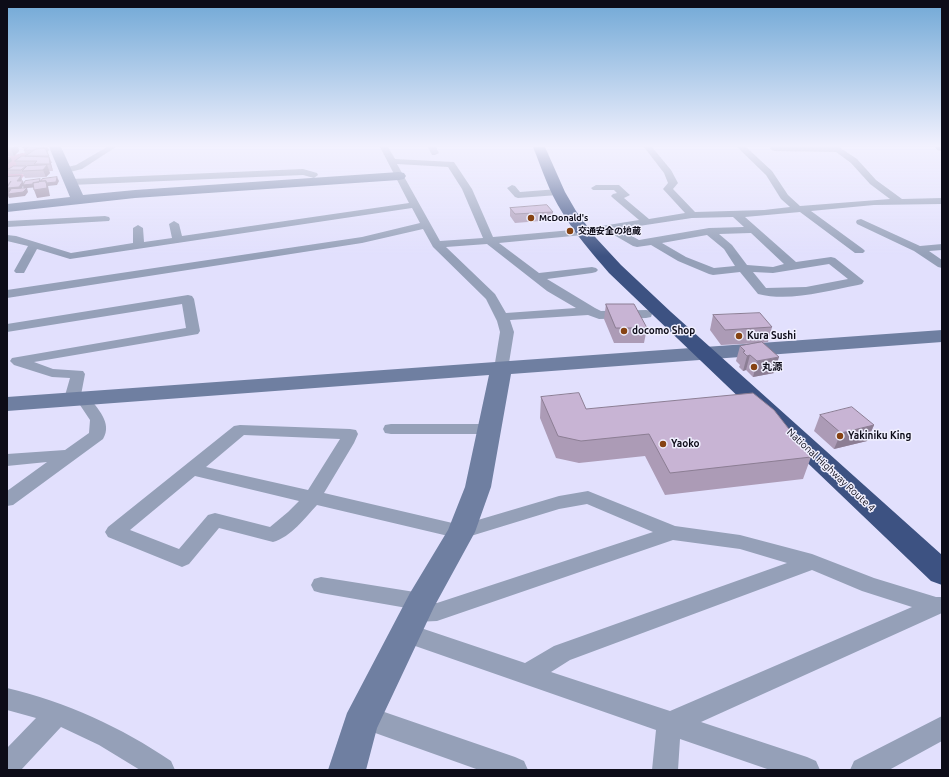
<!DOCTYPE html>
<html>
<head>
<meta charset="utf-8">
<style>
  body { margin:0 }
  #map { position:relative; width:949px; height:777px; overflow:hidden; background:#e2e0fd; font-family:Ubuntu,sans-serif }
  canvas { display:block }
  .frame { position:absolute; inset:0; border:8px solid #0d0c18; pointer-events:none }
</style>
</head>
<body>
<div id="map">
<canvas width="949" height="777"></canvas>
<div class="frame"></div>
</div>
<script>
const c = document.querySelector('canvas').getContext('2d');
c.lineJoin = 'round';
function paint(path, color) {
  c.fillStyle = color;
  c.fill(path, 'evenodd');
}
function trace(path, color, width, dash) {
  c.strokeStyle = color;
  c.lineWidth = width;
  c.lineCap = dash ? 'butt' : 'round';
  c.setLineDash(dash || []);
  c.stroke(path);
}
function label(font, color, halo, rows, align = 'center') {
  c.font = font + ' Ubuntu,"Noto Sans JP",sans-serif';
  c.lineWidth = 3;
  c.setLineDash([]);
  c.textBaseline = 'middle';
  c.strokeStyle = halo;
  c.fillStyle = color;
  for (const [text, x, y, turn = 0] of rows) {
    c.save();
    c.translate(x, y);
    c.rotate((+turn || 0) * Math.PI / 180);
    c.textAlign = isNaN(turn) ? turn : align;
    if (halo) c.strokeText(text, 0, 0);
    c.fillText(text, 0, 0);
    c.restore();
  }
}
const forest = new Path2D(`
  M22,153L39,154L12,171L25,175L21,179L7,180V157Z`);
const street = new Path2D(`
  M107,147H116L82,169L66,173L62,170L63,168L76,165Z
  M380,147H388L395,159L454,162L472,189L493,237L583,229L639,220L613,198L611,196L613,194L617,193L614,190H593L591,188L596,185H619L630,195L624,198L649,219L685,213L663,189L668,183L664,173L644,147H652L671,170L678,183L673,189L695,212L764,210L790,207L781,199L766,175L737,147H746L772,171L788,195L800,206L890,199L870,184L851,163L836,152L774,151L770,149L771,147H839L857,159L876,180L902,199L942,198V204L874,205L811,211L863,249L865,251L863,253H855L800,212L745,217L796,262L831,257L835,258L864,281L862,284L858,285C826,291 790,302 758,294L740,272L713,275L709,274L678,261L651,245L637,247L633,246L607,231L583,235L499,243L539,273L592,267L596,268L598,270L596,272L592,273L547,279L595,308L601,311L646,310L651,311L652,314L651,317L646,318L599,319L588,315L510,320L514,332L508,369L506,372L501,373L496,372L494,369L500,332L497,321L486,299L433,247L423,229L362,243L7,298V290L362,237L420,223L412,208L70,259L37,249L24,273H16L14,271L28,246L7,241V235L16,236L71,253L133,243V228L138,225L143,228L144,242L172,238L169,224L174,221L179,224L182,236L409,203ZM397,164L448,167L462,189L483,238L440,241ZM733,217L744,227L709,228L639,240L619,229L692,218ZM751,233L784,264L773,267L747,265L732,245L719,234ZM707,235L724,249L735,266L714,268L686,257L662,243ZM487,244L547,291L576,308L506,313L495,294L446,247ZM829,264L848,279L806,287L766,288L753,272L773,273Z
  M428,147H436L439,153L435,155H432Z
  M303,169L317,173L318,175L314,178L303,175L71,185L66,182L71,179Z
  M512,185L515,186L520,192L558,189L563,192L558,195L518,198L515,197L507,188Z
  M105,216L109,217L110,219L109,221L7,227V221Z
  M861,219L920,246L942,244V250L929,251L942,260V268L938,267L914,251L857,224L856,222L857,220Z
  M188,295L192,296L194,299L200,331L198,334L34,362L53,369L83,371L85,374L81,395L88,396C97,408 113,423 103,439L13,505L7,506V491L47,462L7,466V454L65,450L89,433L90,420L78,402L72,404L67,402L64,399L70,378L52,377L14,365L10,361L12,358L186,328L182,304L7,332V324Z
  M391,424H490L496,425L498,429L496,433L490,434H391L385,433L383,429L385,425Z
  M240,425L350,429L356,430L358,434L354,443L324,493L461,525L559,496L588,491L675,526L740,535L812,554L874,578L936,597H942V613L701,722L807,757L816,761L820,770H770L680,739L678,770H652L656,730L398,640L395,633L398,626L406,623L525,663L554,646L787,563L740,549L673,540L437,621L415,622L407,619L404,613L407,608L321,593L314,591L311,585L314,579L321,577L421,593L428,596L431,603H437L653,532L587,504L559,509L461,539L317,505C305,518 291,537 273,542L219,528L189,564L182,567L108,537L105,532L108,527L234,426ZM244,435L340,439L308,490L206,467ZM195,476L299,501L288,512L270,527L215,513L208,515L179,549L130,530ZM812,570L862,591L912,607L670,711L551,672L570,660Z
  M7,688C66,702 121,727 171,761L175,770H140L99,745L61,727L21,770H7V748L36,718L7,710Z
  M364,705L515,757L524,761L528,770H479L364,729L355,725L352,717L355,709Z
  M942,716V741L889,770H850L854,761Z`);
const secondary = new Path2D(`
  M49,147H61L83,195L135,190L399,172L404,173L406,176L404,179L399,180L135,198L7,212V204L70,197Z
  M935,147H942V151L937,150Z
  M942,330V342L511,374L491,487L475,532L434,607L377,728L366,770H328L347,713L410,593L448,530L465,487L489,375L7,411V397Z`);
const highway = new Path2D(`
  M533,147H545L565,192L576,211L596,238L621,265L671,312L942,555V585L931,581L609,273C592,253 575,234 562,212C549,192 542,169 533,147Z`);
const wall = new Path2D(`
  M7,147H18L19,151L14,156H7Z
  M23,147H47L49,150L47,152L49,156L52,163H51L53,171H49L50,173L46,177L25,178L23,174H9L7,170L17,166L15,161L25,157V156L27,154H25Z
  M510,208L553,212V220L515,223L510,216Z
  M606,304L647,328L644,343H614L604,319Z
  M713,315L772,327L768,342L762,343L774,373L753,377L746,370L743,371L739,367L740,365L736,361L740,346L761,343L721,345L710,330Z
  M541,397L586,409L811,457L803,479L665,495L645,456L579,463L556,458L540,418Z
  M820,415L874,425L867,441L834,449L814,431Z`);
const shadedWall = new Path2D(`
  M14,147H18L19,151L14,156L11,149Z
  M47,147L49,150L45,154L43,150Z
  M49,157L53,171L50,164Z
  M11,158L12,161L7,165V160Z
  M47,165L50,173L46,177L43,170Z
  M21,176L22,180L18,185L17,181Z
  M57,177L59,181L57,185L48,186L50,196L37,198L34,190L40,187L27,188L28,192L25,196L9,198L8,196L7,197V186L11,181L10,188L23,181L24,184L40,179L42,183ZM23,186L24,189L20,191Z
  M750,355L746,370L743,371L747,356Z
  M779,357L774,373L753,377L757,361Z
  M874,425L867,441L834,449L841,433Z`);
const building = new Path2D(`
  M7,147H14L11,149H7Z
  M23,147H47L45,149V148L36,149L33,150H24L29,147Z
  M45,148L49,156H25L36,149Z
  M22,156L49,157L50,164H34L37,161H15Z
  M47,165L43,170L22,171L27,166Z
  M14,166H26L21,170H7Z
  M21,176L17,181H23L19,187L7,188L11,181L7,186V177Z
  M57,177L56,182L46,183V181H41L42,179Z
  M40,179L39,182L33,183V184L23,185L25,181Z
  M46,181L47,188L34,190L33,183Z
  M27,188L23,192L8,194L11,189Z
  M547,205L553,212L515,214L510,208Z
  M606,304H634L647,328H616Z
  M760,313L772,327L725,330L713,315Z
  M762,342L779,357L757,361L750,355L747,356L743,352L745,351L740,346Z
  M579,393L586,409L753,393L774,410L811,457L670,473L649,434L581,441L558,436L541,397Z
  M852,407L874,425L841,433L820,415Z`);
const markers = [
  [531,218,4,"#864313"],
  [570,231,4,"#864313"],
  [624,331,4,"#864313"],
  [739,336,4,"#864313"],
  [754,367,4,"#864313"],
  [840,436,4,"#864313"],
  [663,444,4,"#864313"]
];
const farPoinames = [
  ["McDonald's",539,218],
  ["交通安全の地蔵",578,231]
];
const poiNames = [
  ["docomo Shop",632,331],
  ["Kura Sushi",747,336],
  ["丸源",762,367],
  ["Yakiniku King",848,436],
  ["Yaoko",671,444]
];
const streetNames = [
  ["National Highway Route 4",831,470,43]
];
paint(forest, '#c38db2');
paint(street, '#95a0b8');
paint(secondary, '#6f7fa1');
paint(highway, '#3d5282');
paint(wall, '#ac9bb6');
paint(shadedWall, '#8c7e94');
paint(building, '#c8b4d4');
trace(building, '#8c7e94', 1);
const sky = c.createLinearGradient(0, 0, 0, 256);
sky.addColorStop(0, '#71a8d6');
sky.addColorStop(0.57, '#f2f1fe');
sky.addColorStop(1, '#f2f1fe00');
c.fillStyle = sky;
c.fillRect(0, 0, 949, 256);
for (const [x, y, r, color] of markers) {
  const dot = new Path2D();
  dot.arc(x, y, r, 0, 2 * Math.PI);
  c.fillStyle = color;
  c.fill(dot);
  trace(dot, '#f0effe', 1.5);
}
label('bold 9px', '#0d0c18', '#f0effe', farPoinames, 'left');
label('bold 10px', '#0d0c18', '#f0effe', poiNames, 'left');
label('10px', '#0d0c18', '#f0effe', streetNames);
</script>
</body>
</html>
